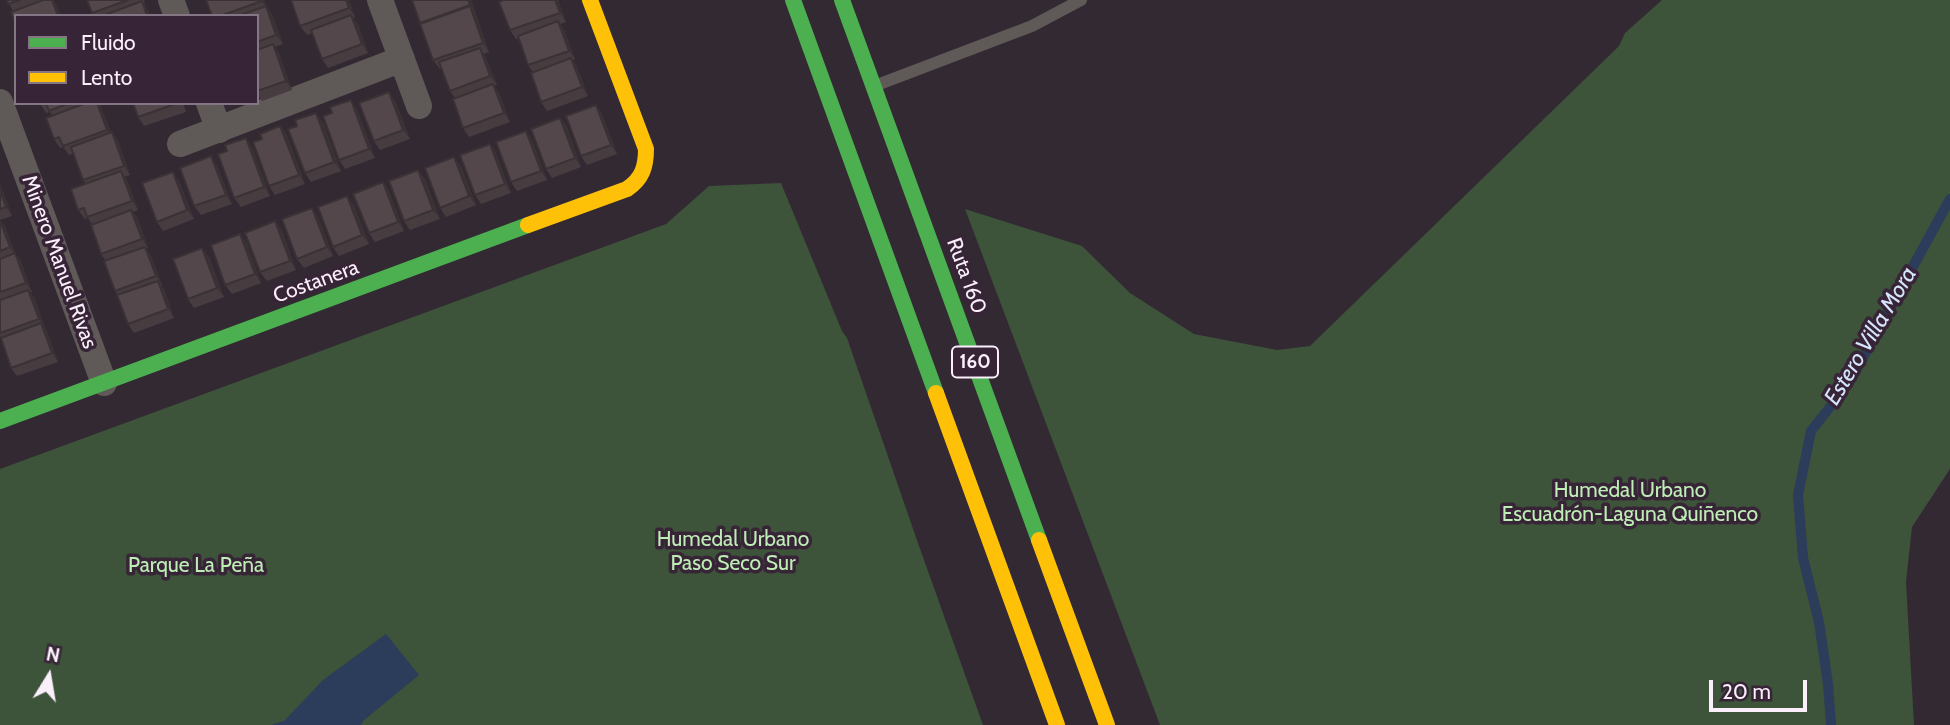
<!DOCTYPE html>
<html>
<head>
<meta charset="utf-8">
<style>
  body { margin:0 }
  #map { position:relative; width:1950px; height:725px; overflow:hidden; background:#332933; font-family:Cabin,sans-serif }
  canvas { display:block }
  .legend { position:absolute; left:14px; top:14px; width:245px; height:91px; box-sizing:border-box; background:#372537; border:2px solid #857685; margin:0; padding:9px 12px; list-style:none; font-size:21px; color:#fbeffb }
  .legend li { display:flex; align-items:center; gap:14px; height:35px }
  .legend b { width:35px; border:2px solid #857685 }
  .north { position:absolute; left:14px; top:641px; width:70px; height:70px; -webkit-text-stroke:5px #372537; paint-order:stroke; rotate:11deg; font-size:19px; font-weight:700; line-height:28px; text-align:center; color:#fbeffb }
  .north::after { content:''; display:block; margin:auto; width:24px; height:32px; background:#fbeffb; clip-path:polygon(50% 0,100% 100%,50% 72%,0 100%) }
  .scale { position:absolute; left:1709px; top:680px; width:98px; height:32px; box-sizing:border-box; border:4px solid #fbeffb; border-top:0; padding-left:9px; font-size:21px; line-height:24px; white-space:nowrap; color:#fbeffb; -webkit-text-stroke:5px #372537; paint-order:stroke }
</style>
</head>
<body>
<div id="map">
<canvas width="1950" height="725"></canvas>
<ul class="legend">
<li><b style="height:9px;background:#4caf50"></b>Fluido</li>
<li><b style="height:9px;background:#ffc107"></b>Lento</li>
</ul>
<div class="north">N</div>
<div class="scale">20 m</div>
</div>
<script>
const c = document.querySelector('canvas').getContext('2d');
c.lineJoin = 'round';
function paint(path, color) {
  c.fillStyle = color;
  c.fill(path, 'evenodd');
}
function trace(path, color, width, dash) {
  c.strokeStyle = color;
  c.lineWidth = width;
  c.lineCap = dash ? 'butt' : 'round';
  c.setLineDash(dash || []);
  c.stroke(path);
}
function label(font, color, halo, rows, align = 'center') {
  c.font = font + ' Cabin,sans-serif';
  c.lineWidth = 7;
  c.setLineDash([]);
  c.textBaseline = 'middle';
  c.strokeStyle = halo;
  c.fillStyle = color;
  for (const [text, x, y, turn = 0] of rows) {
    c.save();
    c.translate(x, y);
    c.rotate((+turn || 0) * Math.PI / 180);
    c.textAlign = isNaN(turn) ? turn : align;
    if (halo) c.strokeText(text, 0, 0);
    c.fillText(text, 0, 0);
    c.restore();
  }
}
const green = new Path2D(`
  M1662,0H1950V469L1912,527L1906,582L1914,725H1160L965,209L1082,246L1130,293L1194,334L1277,350L1310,346L1619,46L1625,33Z
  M781,183L842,331L847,338L919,546L983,725H0V469L666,224L709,186Z`);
const water = new Path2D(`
  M386,634L419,675L363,721L361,725H271L284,721L323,680Z`);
const stream = new Path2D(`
  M1831,725L1828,684L1819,622L1803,558L1798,495L1811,431L1849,383L1950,199`);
const lane = new Path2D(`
  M877,85L1032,26L1081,0`);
const street = new Path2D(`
  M171,0L177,16
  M380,0L419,106
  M0,102L104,383
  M209,103L219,130
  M180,144L402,59`);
const fast = new Path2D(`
  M793,0L936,393
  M842,0L1039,540
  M0,421L528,225`);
const slow = new Path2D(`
  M528,225L627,189C642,179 646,167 646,149L590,0
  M936,393L1057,725
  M1039,540L1107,725`);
const wall = new Path2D(`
  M7,0H53L57,6L13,11Z
  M87,0H144L145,5H144L150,16H93Z
  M206,0H264L267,7L272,15L283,44L274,47L279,53L292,90L262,101L257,94V16H212Z
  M291,0H349L355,17L353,18L358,24L368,53L328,68L322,59L312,33L307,35L300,26Z
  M412,0H471L489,52L484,54L497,85L494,86L499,93L510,122L469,137L463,128L455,98L450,91L442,69H440L433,60Z
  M501,0H558L566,22L560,24L564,30L575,59L573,60L577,67L588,96L547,111L541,102L533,72L528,65L519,38L516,39L510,30Z
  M389,92L395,101L410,139L380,150L374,141Z
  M40,103H99L111,132L118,141L130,175L124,177L127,180L138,210L133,212L138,219L148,248L146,249L151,256L162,285H161L164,289L174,318L134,333L128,324L118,295L115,291L106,261L101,254L92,224L88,218L85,219L78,210L86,184L83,180L74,153L69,155L63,147L60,148L54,139L53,116L50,112L46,113Z
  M133,103H183L186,112L144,126L138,117Z
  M596,105L602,114L617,154L587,165L581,156Z
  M357,109L375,158L345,169L339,160Z
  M560,118L567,127L581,167L552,178L546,169Z
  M323,122L341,171L311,182L305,173Z
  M280,126L287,135L305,184L275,195L269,186L262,139Z
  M526,131L532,140L547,180L517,191L511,182Z
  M246,138L252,147L270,196L241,207L234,198L227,151Z
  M490,144L496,153L511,193L481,204L475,195Z
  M217,165L232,204L201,215L194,206Z
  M461,166L476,205L446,217L440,208Z
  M418,170L425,179L440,219L410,230L404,221Z
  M179,181L194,219L163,231L157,222Z
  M383,182L389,191L404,231L375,242L369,233Z
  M0,184L12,216L0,220L5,227L15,253L21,262L32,292H30L35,299L45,328L47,332L58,362L17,376L11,368L0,336Z
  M354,205L369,244L339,256L333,247Z
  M318,217L333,256L304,268L297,259Z
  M282,230L296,270L267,281L260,272Z
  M247,243L261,283L232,294L225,285Z
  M209,257L224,297L194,308L188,299Z`);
const shadedWall = new Path2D(`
  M52,0L57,6L61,16H58Z
  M261,0H264L267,7L272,15L283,44L276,35L267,9Z
  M346,0H349L355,17L349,8Z
  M468,0H471L476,14L470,5Z
  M555,0H558L566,22L560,13Z
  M142,1L148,10L150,16H147Z
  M470,6L476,15L489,52L483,43Z
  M351,15L358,24L368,53L362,44Z
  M558,21L564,30L575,59L569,51Z
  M273,44L279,53L292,90L286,81Z
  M480,48L486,57L497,85L490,76Z
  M571,58L577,67L588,96L582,87Z
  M493,84L499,93L510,122L504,113Z
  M389,92L395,101L410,139L403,130Z
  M351,100L357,109L375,158L369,149Z
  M97,103L102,109L113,139L107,130Z
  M596,105L602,114L617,154L611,145Z
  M316,113L323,122L341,171L334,162Z
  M560,118L567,127L581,167L575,158Z
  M280,126L287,135L305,184L299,175Z
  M526,131L532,140L547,180L541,171Z
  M112,132L118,141L130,175L124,166Z
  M246,138L252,147L270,196L264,187Z
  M490,144L496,153L511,193L505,184Z
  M211,156L217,165L232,204L226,195Z
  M454,157L461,166L476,205L469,196Z
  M418,170L425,179L440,219L433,210Z
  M121,171L127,180L138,210L132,201Z
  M173,172L179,181L194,219L187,210Z
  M383,182L389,191L404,231L398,222Z
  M0,184L12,216L6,207L0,191Z
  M347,196L354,205L369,244L362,235Z
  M312,208L318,217L333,256L327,247Z
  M131,210L138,219L148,248L142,239Z
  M0,220L5,227L16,256L10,247Z
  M275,221L282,230L296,270L290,261Z
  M240,234L247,243L261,283L255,274Z
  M145,247L151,256L162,285L156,276Z
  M202,248L209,257L224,297L217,288Z
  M15,253L21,262L32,292L26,283Z
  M158,281L164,289L174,318L168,309Z
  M28,290L35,299L45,328L39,319Z
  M41,323L47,332L58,362L52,353Z`);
const building = new Path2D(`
  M7,0H20L8,4Z
  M43,0H52L58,16H16V26L11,12Z
  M87,0H128L92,13Z
  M206,0H261L262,1L220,16H212Z
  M291,0H346L349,8L300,26Z
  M412,0H468L470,5L420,23Z
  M503,0H555L560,13L510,30L499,2Z
  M142,1L147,16H102Z
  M266,6L276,35L257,42V16H238Z
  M470,6L483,43L433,60L420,24Z
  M351,15L362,44L322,59L311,30Z
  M558,21L569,51L528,65L518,36Z
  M273,44L286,81L257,91V50Z
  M480,48L490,76L450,91L439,62Z
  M571,58L582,87L541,102L531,73Z
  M493,84L504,113L463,128L453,99Z
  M389,92L403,130L374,141L359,103Z
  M351,100L369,149L339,160L323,116L332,113L330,107Z
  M46,103H69L49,111Z
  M86,103H97L107,130L63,146L59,137L54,139L46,118Z
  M133,103H178L138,117Z
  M596,105L611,145L581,156L566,116Z
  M316,113L334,162L305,173L288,129L297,126L295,120Z
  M560,118L575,158L546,169L531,129Z
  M280,126L299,175L269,186L253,142L262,139L260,134Z
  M526,131L541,171L511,182L496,142Z
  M112,132L124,166L83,180L71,147Z
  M246,138L264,187L234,198L218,154L227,151L225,145Z
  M490,144L505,184L475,195L460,155Z
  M211,156L226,195L194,206L180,168Z
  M454,157L469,196L440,208L425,168Z
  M418,170L433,210L404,221L389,181Z
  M121,171L132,201L87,217L84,208L78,210L71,189Z
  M173,172L187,210L157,222L142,183Z
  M383,182L398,222L369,233L353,194Z
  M0,191L6,207L0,209Z
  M347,196L362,235L333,247L318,207Z
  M312,208L327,247L297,259L282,219Z
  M131,210L142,239L101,254L91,225Z
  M0,221L10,247L0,251Z
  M275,221L290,261L260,272L245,233Z
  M240,234L255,274L225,285L211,245Z
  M145,247L156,276L115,291L104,261Z
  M202,248L217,288L188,299L173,259Z
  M15,253L26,283L0,292V259Z
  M158,281L168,309L128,324L117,295Z
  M28,290L39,319L0,333V300Z
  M41,323L52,353L11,368L1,338Z`);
const shields = [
  [975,362,46]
];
const shieldNames = [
  ["160",975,362]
];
const streetNames = [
  ["Minero Manuel Rivas",59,262,70],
  ["Ruta 160",966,276,70],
  ["Costanera",316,282,-20]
];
const parkNames = [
  ["Humedal Urbano",1630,491],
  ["Escuadrón-Laguna Quiñenco",1630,515],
  ["Humedal Urbano",733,540],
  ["Paso Seco Sur",733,564],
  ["Parque La Peña",196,566]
];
const waterNames = [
  ["Estero Villa Mora",1871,336,-59]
];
paint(green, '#3d533a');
paint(water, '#2b3d5a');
trace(stream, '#2b3d5a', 10);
trace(lane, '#5f5958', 12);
trace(street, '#5f5958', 26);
trace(fast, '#4caf50', 16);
trace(slow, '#ffc107', 16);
paint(wall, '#473d40');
paint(shadedWall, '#3a3234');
paint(building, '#53474b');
trace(building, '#3a3234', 2);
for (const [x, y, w] of shields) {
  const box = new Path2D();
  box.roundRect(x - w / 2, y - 15.5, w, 31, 5);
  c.fillStyle = '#372537';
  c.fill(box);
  trace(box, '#fbeffb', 2);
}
label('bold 19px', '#fbeffb', null, shieldNames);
label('21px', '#fbeffb', '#372537', streetNames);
label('21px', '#beedb5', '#372537', parkNames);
label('italic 23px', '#d6e5fc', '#372537', waterNames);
</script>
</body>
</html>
